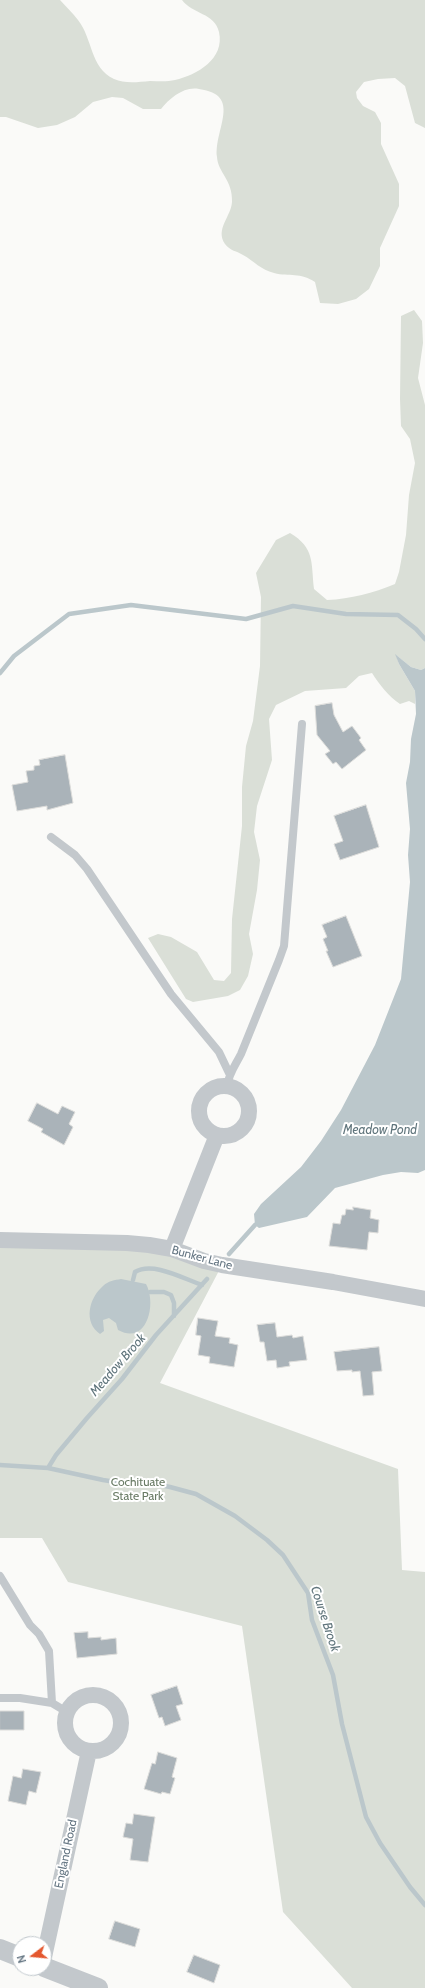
<!DOCTYPE html>
<html>
<head>
<meta charset="utf-8">
<style>
  body { margin:0 }
  #map { position:relative; width:425px; height:1988px; overflow:hidden; background:#fafaf8; font-family:Cabin,sans-serif }
  canvas { display:block }
  .north { position:absolute; left:12px; top:1936px; width:40px; height:40px; box-sizing:border-box; background:#fff; border:1px solid #c1c8cd; border-radius:50%; rotate:254deg; font-size:11px; font-weight:700; line-height:16px; text-align:center; color:#657683 }
  .north::after { content:''; display:block; margin:auto; width:14px; height:18px; background:#e4572e; clip-path:polygon(50% 0,100% 100%,50% 72%,0 100%) }
</style>
</head>
<body>
<div id="map">
<canvas width="425" height="1988"></canvas>
<div class="north">N</div>
</div>
<script>
const c = document.querySelector('canvas').getContext('2d');
c.lineJoin = 'round';
function paint(path, color) {
  c.fillStyle = color;
  c.fill(path, 'evenodd');
}
function trace(path, color, width, dash) {
  c.strokeStyle = color;
  c.lineWidth = width;
  c.lineCap = dash ? 'butt' : 'round';
  c.setLineDash(dash || []);
  c.stroke(path);
}
function label(font, color, halo, rows, align = 'center') {
  c.font = font + ' Cabin,sans-serif';
  c.lineWidth = 4;
  c.setLineDash([]);
  c.textBaseline = 'middle';
  c.strokeStyle = halo;
  c.fillStyle = color;
  for (const [text, x, y, turn = 0] of rows) {
    c.save();
    c.translate(x, y);
    c.rotate((+turn || 0) * Math.PI / 180);
    c.textAlign = isNaN(turn) ? turn : align;
    if (halo) c.strokeText(text, 0, 0);
    c.fillText(text, 0, 0);
    c.restore();
  }
}
const green = new Path2D(`
  M0,0H60C66,7 73,13 78,20C93,39 90,68 114,79C125,84 138,82 150,81C158,81 167,82 175,80C197,75 225,59 219,32C215,13 192,14 182,0H425V128L415,123L405,86L395,78L378,79L364,82L356,92L357,98L363,106L375,112L381,123V144L399,184V206L380,248V266L369,289L356,299L338,304L320,303L315,282C300,272 290,277 274,273C261,270 254,261 243,255C237,251 230,251 225,244C215,229 231,217 232,202C233,180 218,173 217,157C214,129 243,95 199,89C184,86 170,98 161,109H143L123,98L112,97L93,102L75,117L57,125L38,128L6,117H0Z
  M414,310L422,321L423,343L418,378L425,405V668L421,670L411,667L396,655L399,664L415,691V704L409,701L400,704C389,697 379,684 372,673L359,676L346,688L305,691L276,705L269,719L272,760L257,806L254,832L260,860L257,890L249,934L253,954L248,976L240,990L228,996L193,1002L186,999L148,938L158,934L171,937L197,952L214,980L224,981L231,973L232,919L242,826V787L246,746L253,721L260,666L261,597L256,573L276,540L290,533C315,548 311,562 314,589L327,600C351,599 373,593 395,584L399,572L406,535L409,495L415,463L410,439L401,426L400,399L401,316Z
  M0,1240L127,1243L222,1265L160,1383L398,1469L402,1570L425,1572V1988H352L283,1912L242,1626L68,1582L42,1538H0Z`);
const water = new Path2D(`
  M395,654L411,667L421,670L425,668V1170L418,1173L401,1172L383,1175L335,1188L307,1217L259,1228L255,1225L254,1214L261,1204L301,1167L321,1141L341,1110L375,1045L401,979L410,882L408,855L410,829L406,783L410,762L411,739L416,714L415,691L399,664Z
  M121,1279L146,1284C157,1304 147,1346 118,1330L116,1323L109,1318L103,1320L104,1331L100,1334C83,1322 89,1298 103,1286C108,1281 115,1280 121,1279Z`);
const stream = new Path2D(`
  M0,673L14,656L69,614L131,605L246,619L293,606L346,614L398,615L416,629L425,639
  M229,1254L255,1225
  M133,1280L135,1272C153,1261 184,1279 202,1285
  M150,1292H164L171,1295L174,1303V1316
  M0,1465L48,1468L103,1480L122,1483L144,1482L170,1487L196,1494L235,1516L267,1540L283,1555L308,1593L312,1620L333,1675L342,1724L366,1817L380,1843L410,1887L425,1905
  M48,1468L56,1455L87,1418L122,1379L156,1335L207,1279`);
const building = new Path2D(`
  M332,703L334,715L343,732L352,726L361,738L359,740L366,750L342,769L336,762L333,764L325,754L330,751L317,735L315,706Z
  M65,755L73,803L47,810V806L17,811L12,785L28,782L26,771L34,770V766L40,765L39,760Z
  M366,805L379,847L340,860L334,844L343,841L334,816Z
  M346,916L362,956L333,967L326,951H328L323,939L327,937L322,925Z
  M37,1103L58,1114L62,1106L75,1112L69,1124L73,1127L64,1145L41,1132L43,1129L28,1121Z
  M353,1207L371,1210L370,1218L379,1220L378,1233L369,1232L367,1250L329,1246L333,1223L340,1224L342,1215H345L346,1209L353,1210Z
  M198,1318L218,1321L215,1336L230,1338L229,1343L238,1345L234,1367L209,1363L210,1357L198,1355L201,1336L196,1335Z
  M275,1323L277,1337L292,1335L293,1338L303,1336L307,1360L289,1362L290,1366L277,1368L276,1360L267,1361L264,1342H260L257,1325Z
  M379,1347L382,1371L372,1372L374,1395L363,1396L360,1371L352,1372V1370L337,1371L334,1352Z
  M88,1632V1638L101,1637V1640L116,1638L117,1654L77,1658L74,1633Z
  M177,1686L183,1704L176,1706L181,1720L165,1726L162,1717L159,1718L151,1695Z
  M0,1711H24V1730H0Z
  M158,1752L177,1758L172,1777L175,1778L170,1794L162,1792L161,1794L144,1789L152,1763L155,1764Z
  M23,1769L41,1772L36,1793L29,1791L26,1805L8,1801L13,1776L21,1778Z
  M134,1814L155,1817L148,1862L130,1860L133,1839L123,1837L126,1823L132,1824Z
  M115,1921L140,1929L135,1947L109,1939Z
  M194,1955L220,1965L214,1983L187,1972Z`);
const service = new Path2D(`
  M51,837L75,855L87,869L171,994L219,1052L229,1073
  M227,1086C229,1073 235,1066 241,1054L279,960L284,946L302,724
  M0,1576L30,1625L39,1634L49,1651L52,1703
  M0,1698H20L52,1703L67,1712`);
const minor = new Path2D(`
  M199 1111a25 25 0 1 1 50 0a25 25 0 1 1-50 0Z
  M0,1240L127,1243L149,1245L172,1249L204,1261L222,1265L333,1282L425,1299
  M172,1249L217,1135
  M65 1723a28 28 0 1 1 56 0a28 28 0 1 1-56 0Z
  M44,1957L89,1751`);
const tertiary = new Path2D(`
  M0,1949L20,1957
  M44,1967L98,1988`);
const streetNames = [
  ["Bunker Lane",202,1258,15],
  ["England Road",66,1854,-78]
];
const parkNames = [
  ["Cochituate",138,1482],
  ["State Park",138,1496]
];
const waterNames = [
  ["Meadow Pond",380,1130],
  ["Meadow Brook",118,1365,-49],
  ["Course Brook",325,1619,72]
];
paint(green, '#dadfd7');
paint(water, '#bbc7cb');
trace(stream, '#bbc7cb', 4.5);
paint(building, '#aab3b9');
trace(building, '#dcdcda', 1);
trace(service, '#c3c8cc', 8);
trace(minor, '#c3c8cc', 16);
trace(tertiary, '#c3c8cc', 20);
label('12px', '#657683', '#fff', streetNames);
label('12px', '#687a64', '#fff', parkNames);
label('italic 13px', '#60757c', '#fff', waterNames);
</script>
</body>
</html>
